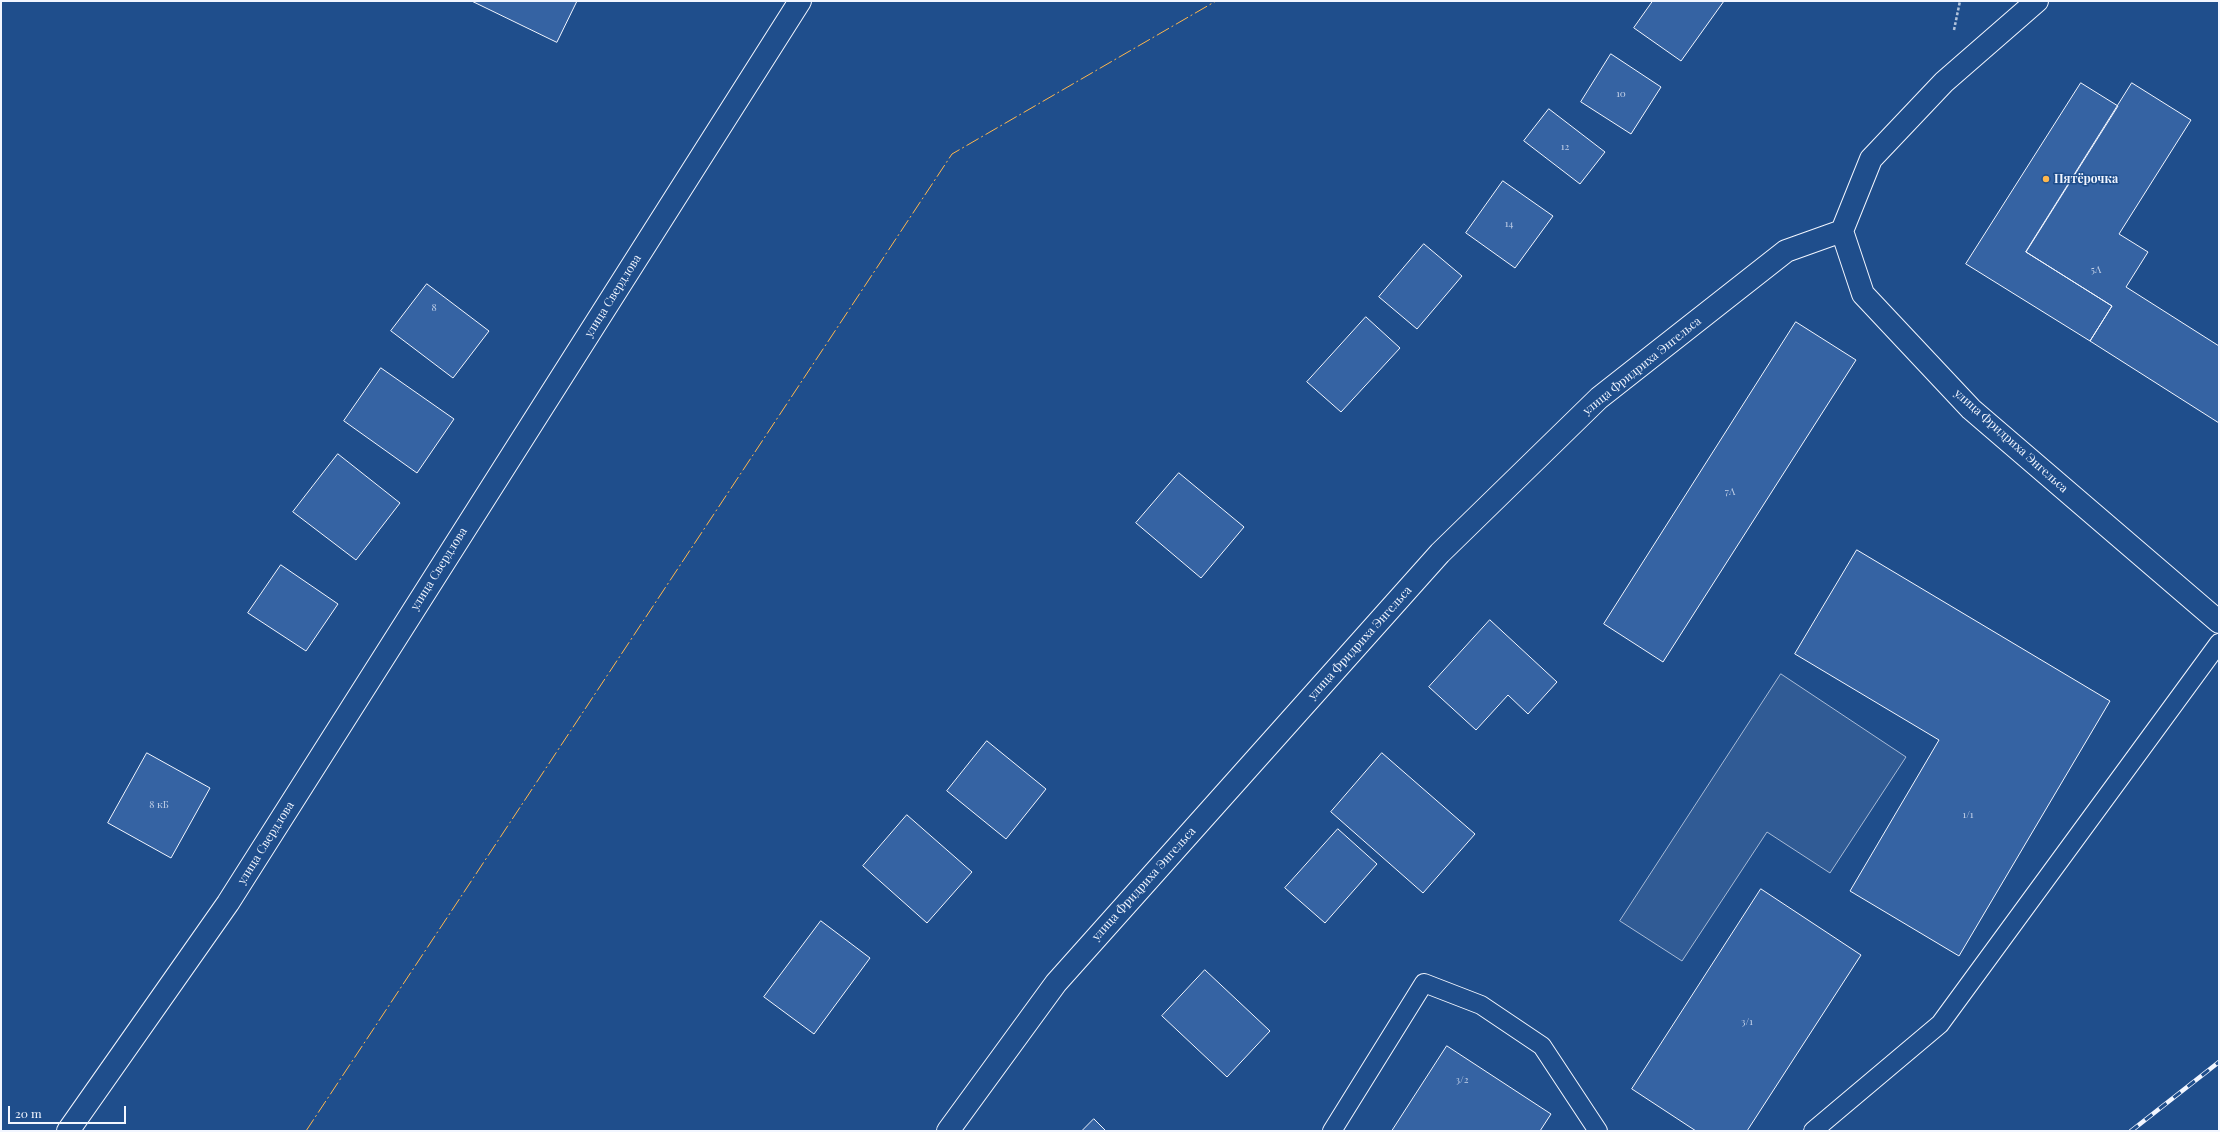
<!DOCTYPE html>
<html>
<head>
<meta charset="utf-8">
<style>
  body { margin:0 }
  #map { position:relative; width:2220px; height:1132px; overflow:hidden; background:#1f4e8c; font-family:"Playfair Display",serif }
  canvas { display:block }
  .frame { position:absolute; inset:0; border:2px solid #f2f6ff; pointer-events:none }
  .scale { position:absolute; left:8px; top:1106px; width:118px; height:18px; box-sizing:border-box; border:2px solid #f2f6ff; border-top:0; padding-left:5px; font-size:12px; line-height:14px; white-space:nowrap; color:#f2f6ff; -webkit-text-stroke:3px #1f4e8c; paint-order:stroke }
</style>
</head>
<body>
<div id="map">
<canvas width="2220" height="1132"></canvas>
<div class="frame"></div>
<div class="scale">20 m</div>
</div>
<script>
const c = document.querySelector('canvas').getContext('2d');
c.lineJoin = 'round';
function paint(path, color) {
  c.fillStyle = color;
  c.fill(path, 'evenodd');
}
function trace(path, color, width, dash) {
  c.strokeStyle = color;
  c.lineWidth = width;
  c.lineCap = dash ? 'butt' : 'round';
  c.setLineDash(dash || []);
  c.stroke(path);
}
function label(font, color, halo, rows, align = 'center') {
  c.font = font + ' "Playfair Display",serif';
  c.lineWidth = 3;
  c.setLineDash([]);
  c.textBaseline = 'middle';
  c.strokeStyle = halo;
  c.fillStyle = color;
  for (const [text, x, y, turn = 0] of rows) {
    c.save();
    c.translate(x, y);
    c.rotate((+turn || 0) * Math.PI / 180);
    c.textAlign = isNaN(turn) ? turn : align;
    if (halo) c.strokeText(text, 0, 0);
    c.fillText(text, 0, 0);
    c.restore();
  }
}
const built = new Path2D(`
  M1781,674L1906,757L1830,873L1767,832L1682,961L1620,921Z`);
const building = new Path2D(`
  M472,1H577L557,42Z
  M1653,1H1724L1681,61L1634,28Z
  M1611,54L1661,87L1631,134L1581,102Z
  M2081,83L2118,106L2026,252L2112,306L2090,341L1966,264Z
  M2132,83L2191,120L2119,234L2148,252L2126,287L2219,346V423L2090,341L2112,306L2026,252Z
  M1549,109L1605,152L1580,184L1524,141Z
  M1503,181L1553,216L1515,268L1466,233Z
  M1424,244L1462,276L1417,329L1379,297Z
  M427,284L489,331L453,378L391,331Z
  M1366,317L1400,348L1341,412L1307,382Z
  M1796,322L1856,360L1663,662L1604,624Z
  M381,368L454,419L417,473L344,421Z
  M338,454L400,503L356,560L293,512Z
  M1179,473L1244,527L1201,578L1136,523Z
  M1857,550L2110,701L1959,956L1850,891L1939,740L1795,654Z
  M281,565L338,604L306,651L248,613Z
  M1490,620L1557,682L1528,714L1508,695L1476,730L1429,687Z
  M987,741L1046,789L1006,839L947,791Z
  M147,753L210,788L171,858L108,823Z
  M1382,753L1475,834L1423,893L1331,812Z
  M907,815L972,872L927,923L863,866Z
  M1338,829L1377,864L1325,923L1285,888Z
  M1761,889L1861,955L1747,1131H1696L1632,1089Z
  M821,921L870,958L814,1034L764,997Z
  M1205,970L1270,1031L1227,1077L1162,1016Z
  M1447,1046L1551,1114L1540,1131H1392Z
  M1094,1119L1106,1131H1082Z`);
const path = new Path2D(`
  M1954,30L1960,1`);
const lane = new Path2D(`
  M1332,1131L1424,983L1481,1005L1542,1046L1598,1131
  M1813,1131L1940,1024L2219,643`);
const street = new Path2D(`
  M2037,1L1944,82L1871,159L1842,231L1863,294L1971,409L2219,622
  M68,1131L228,903L800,1
  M948,1131L1056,983L1440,553L1599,398L1786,251L1842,231`);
const rail = new Path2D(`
  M2131,1131L2219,1062`);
const power = new Path2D(`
  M306,1131L952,154L1216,1`);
const markers = [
  [2046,179,4,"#ffb74d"]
];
const numberNames = [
  ["10",1621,94],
  ["12",1565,147],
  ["14",1509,224],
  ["5А",2096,270],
  ["8",434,308],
  ["7А",1730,492],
  ["8 кБ",159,805],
  ["1/1",1968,815],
  ["3/1",1747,1022],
  ["3/2",1462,1080]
];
const poiNames = [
  ["Пятёрочка",2054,179]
];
const streetNames = [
  ["улица Свердлова",613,296,-58],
  ["улица Фридриха Энгельса",1642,366,-39],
  ["улица Фридриха Энгельса",2011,441,42],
  ["улица Свердлова",439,569,-58],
  ["улица Фридриха Энгельса",1360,643,-48],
  ["улица Свердлова",266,843,-58],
  ["улица Фридриха Энгельса",1144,884,-48]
];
paint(built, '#305b95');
trace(built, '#a8bbd7', 1);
paint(building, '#3563a3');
trace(building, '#f2f6ff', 1);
trace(lane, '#f2f6ff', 20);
trace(street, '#f2f6ff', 24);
trace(path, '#b3c4dc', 2.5, [3, 2]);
trace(lane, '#1f4e8c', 18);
trace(street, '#1f4e8c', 22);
trace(rail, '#f2f6ff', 4.5);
trace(rail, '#1f4e8c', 3, [9]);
trace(power, '#ffb74d', 1, [14, 3, 2, 3]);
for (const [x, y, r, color] of markers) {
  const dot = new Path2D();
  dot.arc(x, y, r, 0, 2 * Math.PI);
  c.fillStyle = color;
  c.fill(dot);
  trace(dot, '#1f4e8c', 1.5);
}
label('10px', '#c3d1e8', null, numberNames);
label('bold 12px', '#f2f6ff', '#1f4e8c', poiNames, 'left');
label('12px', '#f2f6ff', '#1f4e8c', streetNames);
</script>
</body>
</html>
